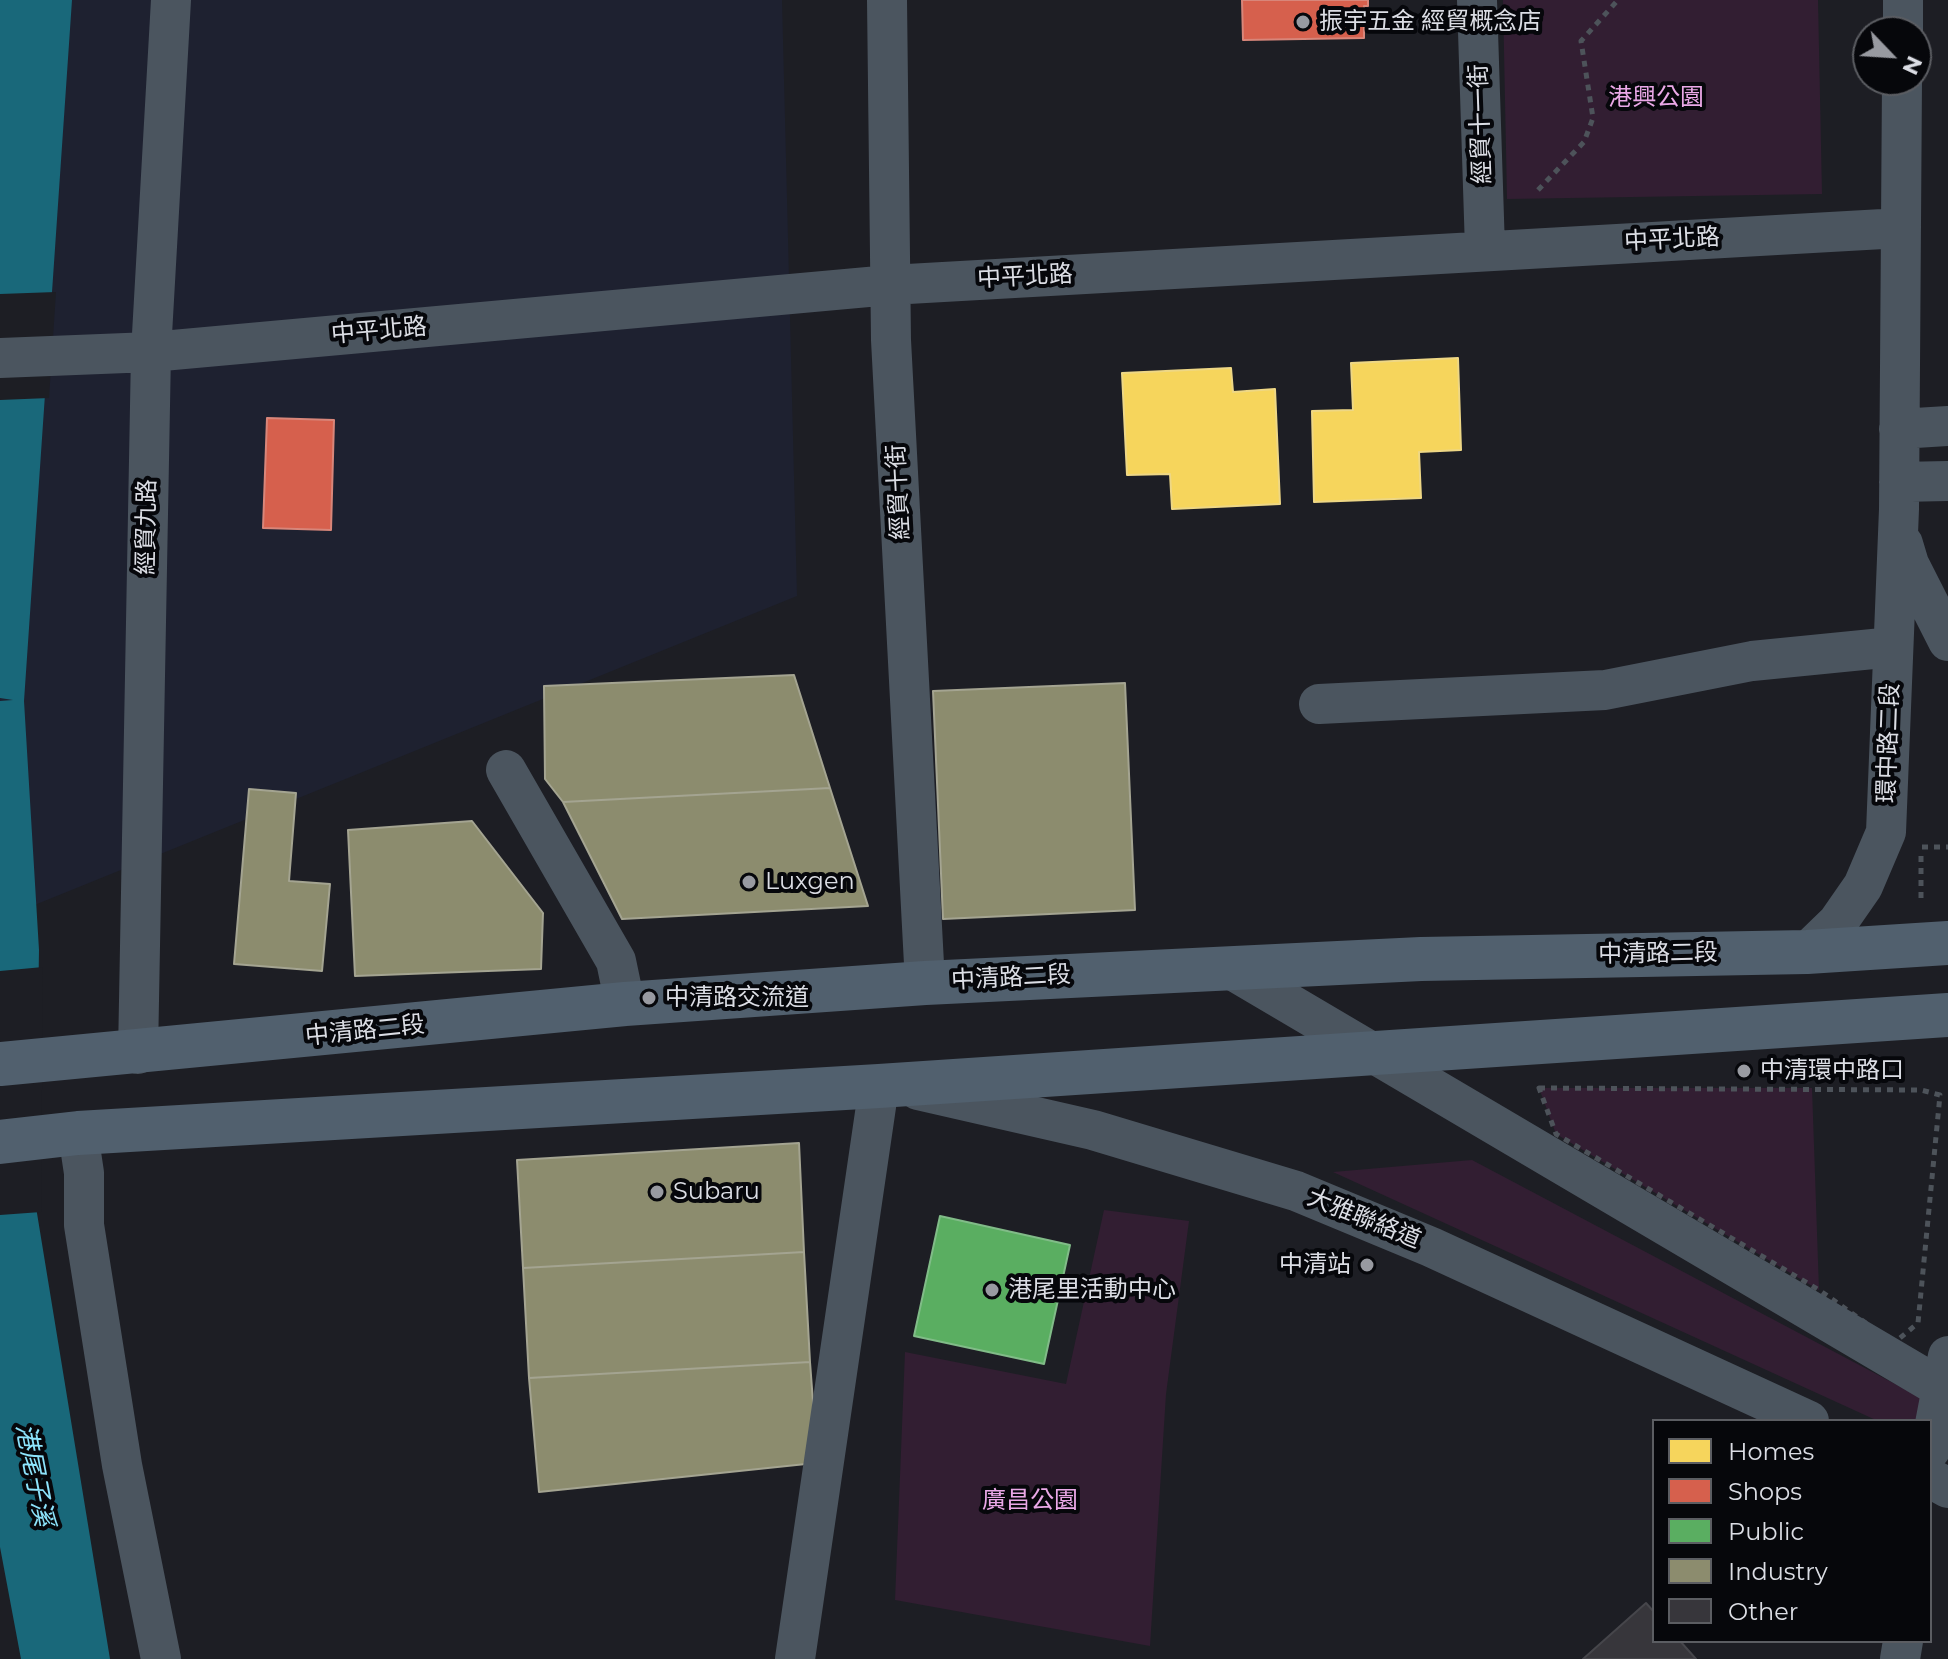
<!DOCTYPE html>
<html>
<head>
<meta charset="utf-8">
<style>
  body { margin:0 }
  #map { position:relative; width:1948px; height:1659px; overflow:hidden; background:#1d1e24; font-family:Montserrat,sans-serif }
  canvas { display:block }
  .legend { position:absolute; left:1652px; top:1419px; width:280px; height:224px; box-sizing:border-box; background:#06070b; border:2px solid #5b5d62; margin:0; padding:10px 14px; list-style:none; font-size:24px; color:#dbdde4 }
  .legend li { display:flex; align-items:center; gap:16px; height:40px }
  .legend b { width:40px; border:2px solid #5b5d62 }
  .north { position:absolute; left:1852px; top:16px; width:80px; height:80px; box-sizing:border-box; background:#06070b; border:2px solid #5b5d62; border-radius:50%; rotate:115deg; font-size:22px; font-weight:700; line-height:32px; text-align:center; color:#dbdde4 }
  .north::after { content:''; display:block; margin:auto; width:28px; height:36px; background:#989aa1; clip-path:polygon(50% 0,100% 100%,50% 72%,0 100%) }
</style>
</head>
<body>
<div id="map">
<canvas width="1948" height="1659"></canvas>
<ul class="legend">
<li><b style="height:22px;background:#f6d55c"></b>Homes</li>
<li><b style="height:22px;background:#d6604d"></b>Shops</li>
<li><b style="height:22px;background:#5aae61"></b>Public</li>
<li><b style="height:22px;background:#8c8c6e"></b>Industry</li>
<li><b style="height:22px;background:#37363b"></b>Other</li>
</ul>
<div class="north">N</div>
</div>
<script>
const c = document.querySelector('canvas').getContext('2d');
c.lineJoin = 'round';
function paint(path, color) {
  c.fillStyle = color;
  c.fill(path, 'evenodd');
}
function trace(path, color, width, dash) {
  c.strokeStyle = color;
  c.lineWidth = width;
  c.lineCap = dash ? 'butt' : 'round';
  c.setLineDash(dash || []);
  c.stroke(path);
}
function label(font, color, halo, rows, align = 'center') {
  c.font = font + ' Montserrat,"Noto Sans TC",sans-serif';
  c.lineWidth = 8;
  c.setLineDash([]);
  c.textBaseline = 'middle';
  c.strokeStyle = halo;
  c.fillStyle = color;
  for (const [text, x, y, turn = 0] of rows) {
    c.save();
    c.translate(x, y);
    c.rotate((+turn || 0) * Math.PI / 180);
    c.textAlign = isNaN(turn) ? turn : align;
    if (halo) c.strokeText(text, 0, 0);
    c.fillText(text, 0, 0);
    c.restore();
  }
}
const built = new Path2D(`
  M0,0H782L797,596L0,919Z`);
const green = new Path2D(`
  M1503,0H1818L1822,194L1507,199Z
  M1539,1088H1812L1819,1290L1556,1134Z
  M1472,1160L1931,1403L1928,1421H1878L1333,1172Z
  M1104,1210L1189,1221L1166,1394L1150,1646L895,1600L905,1352L1066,1384Z`);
const water = new Path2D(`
  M0,0H72L24,701L39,950L35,1201L110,1659H21L0,1547V701L13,700L0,698Z`);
const pier = new Path2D(`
  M56,292L49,398L0,400V294Z
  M43,967L41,1212L0,1215V971Z`);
const homes = new Path2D(`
  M1458,358L1461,450L1419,452L1421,498L1314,502L1312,411L1353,410L1351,363Z
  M1231,368L1233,392L1275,389L1280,504L1172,509L1170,474L1127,475L1122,373Z`);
const shops = new Path2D(`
  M1242,0H1368V6H1364V38L1243,40Z
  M267,418L334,420L331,530L263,528Z`);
const public = new Path2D(`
  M940,1216L1070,1245L1044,1364L914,1336Z`);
const industry = new Path2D(`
  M794,675L830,788L563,802L545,779L544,686Z
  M1125,683L1135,910L943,919L933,691Z
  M830,788L868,906L622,919L563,802Z
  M249,789L296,793L289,881L330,884L322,971L234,964Z
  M472,821L543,913L541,969L355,976L348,830Z
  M799,1143L804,1252L523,1268L517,1160Z
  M804,1252L810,1362L529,1378L523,1268Z
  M810,1362L816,1442L806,1464L539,1492L529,1378Z`);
const building = new Path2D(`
  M1646,1603L1654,1612V1641H1680L1696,1659H1583Z`);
const path = new Path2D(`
  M1538,190L1584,142L1593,118L1581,41L1618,0
  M1922,847H1948
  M1921,856V902
  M1539,1088L1921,1090L1940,1095L1918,1323L1894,1343L1819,1290L1556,1134Z`);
const minor = new Path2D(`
  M887,0L891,340L925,983
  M1477,0L1485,249
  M1903,32V0
  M0,358L151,352L890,285L1901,228
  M1899,429L1948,426
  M1899,482L1948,481
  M1903,544L1909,564L1948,641
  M1319,704L1605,690L1752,661L1893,647
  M506,770L616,961L625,1004
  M1807,952L1838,922L1863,886L1886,832L1899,509L1902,80
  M1229,968L1948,1392
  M138,1054L151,352L171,0
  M918,1090L1093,1130L1296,1191L1431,1247L1809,1421
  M78,1133L84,1173V1225L122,1465L161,1659
  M1930,1450L1948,1356
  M1930,1478L1948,1488
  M795,1659L879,1086
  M1900,1659L1903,1641`);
const major = new Path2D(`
  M0,1064L625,1004L925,983L1421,959L1807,952L1948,943
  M0,1142L78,1133L879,1086L1948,1015`);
const markers = [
  [1303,22,8,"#989aa1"],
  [749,882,8,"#989aa1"],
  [649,998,8,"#989aa1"],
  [1744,1071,8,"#989aa1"],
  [657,1192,8,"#989aa1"],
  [1367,1265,8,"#989aa1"],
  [992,1290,8,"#989aa1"]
];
const poiNames = [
  ["振宇五金 經貿概念店",1319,22],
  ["Luxgen",765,882],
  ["中清路交流道",665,998],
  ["中清環中路口",1760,1071],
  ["Subaru",673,1192],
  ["中清站",1351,1265,"right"],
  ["港尾里活動中心",1008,1290]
];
const parkNames = [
  ["港興公園",1656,98],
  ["廣昌公園",1030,1501]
];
const streetNames = [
  ["經貿十一街",1481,124,-92],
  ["中平北路",1672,240,-3],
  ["中平北路",1025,277,-3],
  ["中平北路",379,331,-5],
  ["經貿十街",899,492,-93],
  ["經貿九路",147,527,-89],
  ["環中路二段",1889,743,-88],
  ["中清路二段",1658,954,-1],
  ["中清路二段",1011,978,-3],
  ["中清路二段",365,1031,-6],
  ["大雅聯絡道",1364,1219,22]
];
const waterNames = [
  ["港尾子溪",34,1475,79]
];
paint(built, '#1e2130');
paint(green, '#321e32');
paint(water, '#19687a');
paint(pier, '#1d1e24');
paint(homes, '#f6d55c');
trace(homes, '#eed785', 2);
paint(shops, '#d6604d');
trace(shops, '#d8867a', 2);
paint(public, '#5aae61');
trace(public, '#81bc88', 2);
paint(industry, '#8c8c6e');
trace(industry, '#a4a491', 2);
paint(building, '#37363b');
trace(building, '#46464b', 2);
trace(path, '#4d535a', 5, [6, 6]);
trace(minor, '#4b555f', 40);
trace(major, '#51606e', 44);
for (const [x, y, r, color] of markers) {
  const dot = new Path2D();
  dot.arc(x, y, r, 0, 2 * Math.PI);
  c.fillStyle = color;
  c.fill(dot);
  trace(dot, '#06070b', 3);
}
label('24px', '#dbdde4', '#06070b', poiNames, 'left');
label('24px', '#eaa8e7', '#06070b', parkNames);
label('24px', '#dbdde4', '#06070b', streetNames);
label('italic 26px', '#8de4fc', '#06070b', waterNames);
</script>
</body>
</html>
